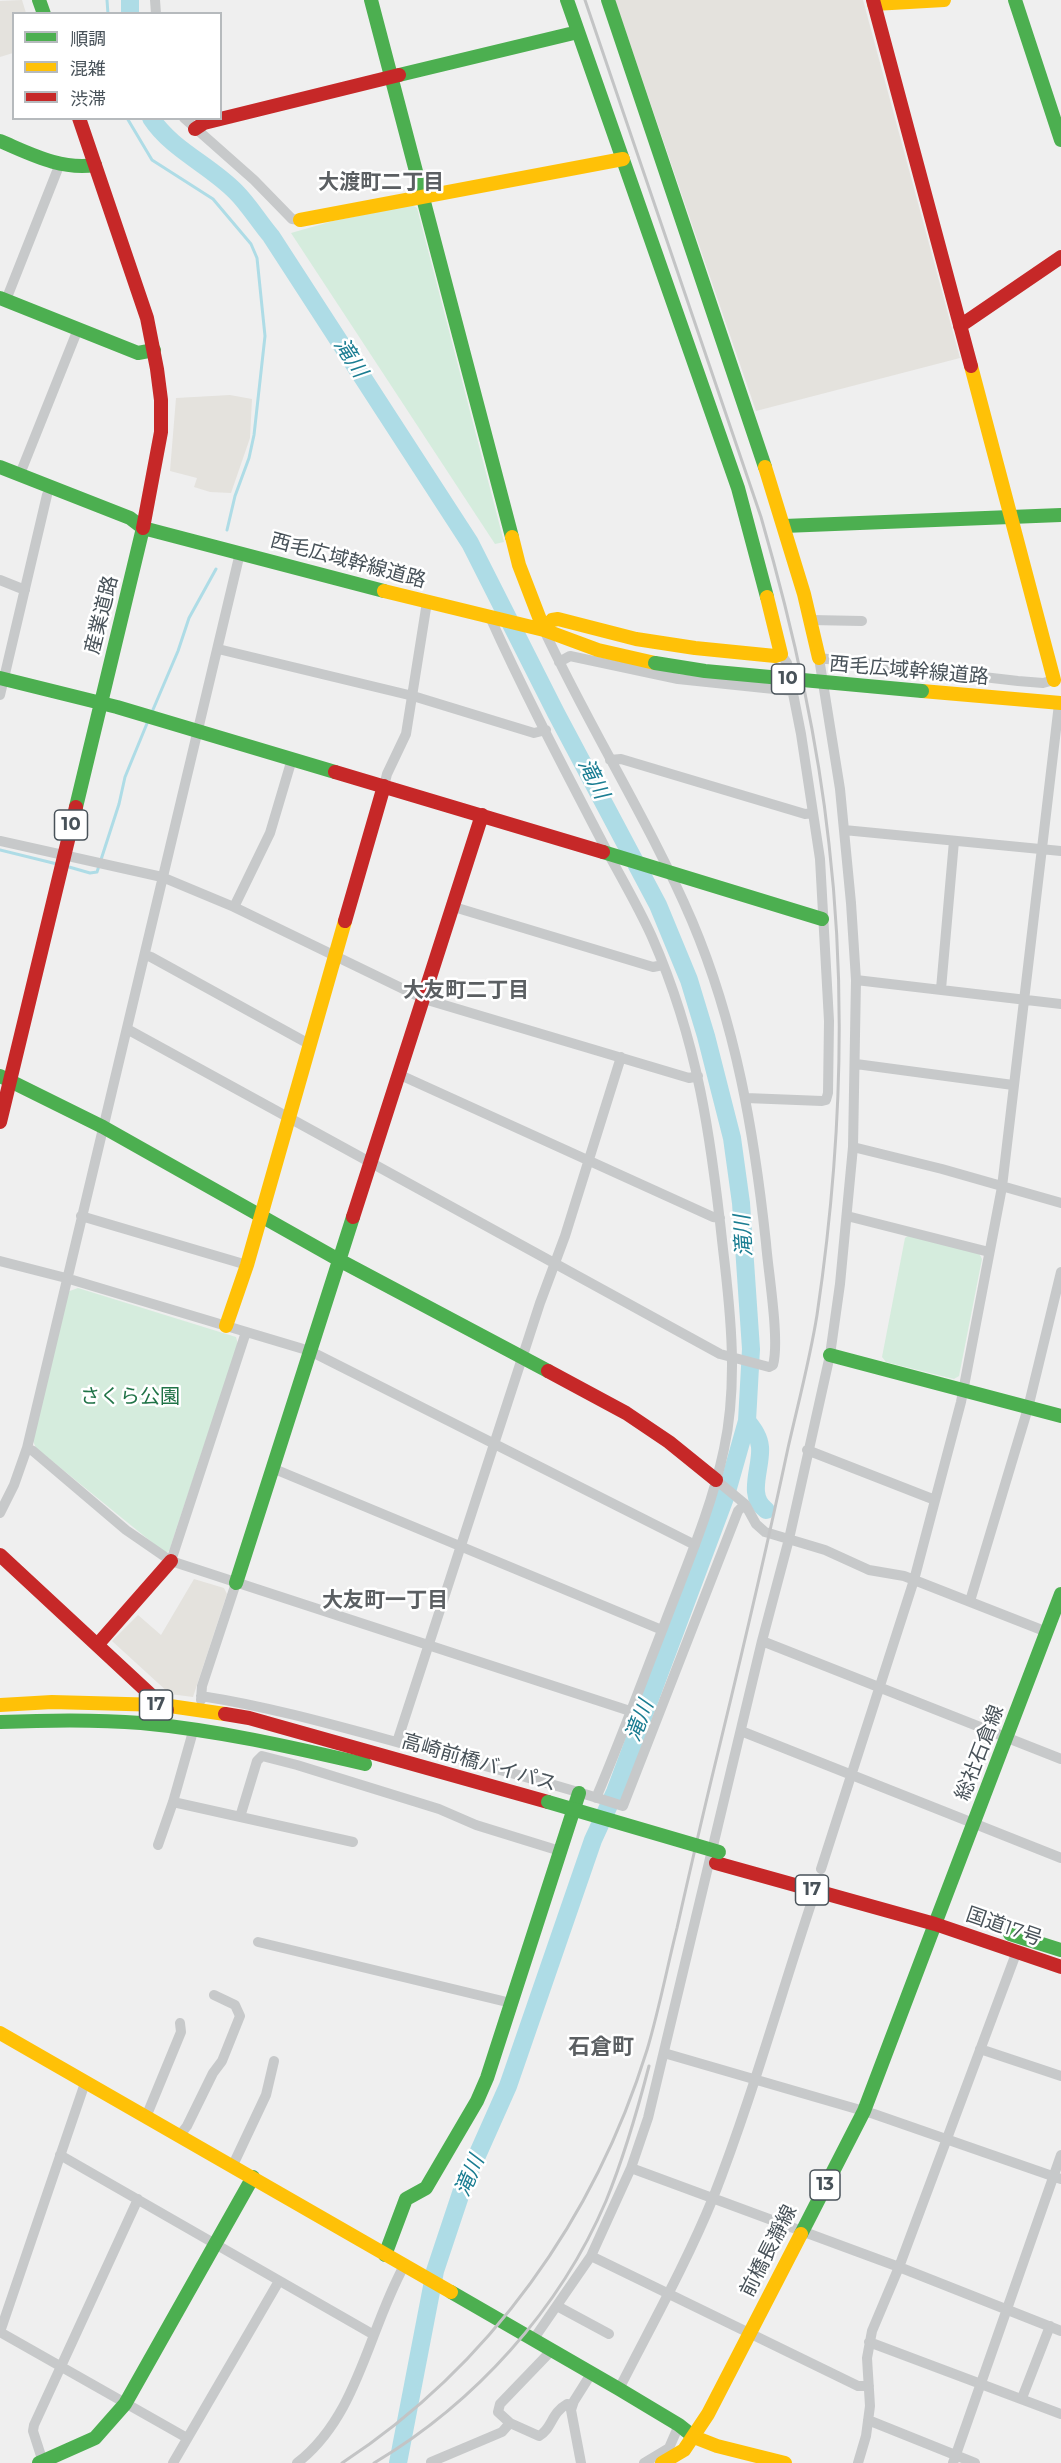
<!DOCTYPE html>
<html>
<head>
<meta charset="utf-8">
<style>
  body { margin:0 }
  #map { position:relative; width:1061px; height:2463px; overflow:hidden; background:#efefef; font-family:Montserrat,"Noto Sans JP",sans-serif }
  canvas { display:block }
  .legend { position:absolute; left:12px; top:12px; width:210px; height:108px; box-sizing:border-box; background:#fff; border:2px solid #b6babd; margin:0; padding:8px 10px; list-style:none; font-size:18px; color:#485259 }
  .legend li { display:flex; align-items:center; gap:12px; height:30px }
  .legend b { width:30px; border:2px solid #b6babd }
</style>
</head>
<body>
<div id="map">
<canvas width="1061" height="2463"></canvas>
<ul class="legend">
<li><b style="height:8px;background:#4caf50"></b>順調</li>
<li><b style="height:8px;background:#ffc107"></b>混雑</li>
<li><b style="height:8px;background:#c62828"></b>渋滞</li>
</ul>
</div>
<script>
const c = document.querySelector('canvas').getContext('2d');
c.lineJoin = 'round';
function paint(path, color) {
  c.fillStyle = color;
  c.fill(path, 'evenodd');
}
function trace(path, color, width, dash) {
  c.strokeStyle = color;
  c.lineWidth = width;
  c.lineCap = dash ? 'butt' : 'round';
  c.setLineDash(dash || []);
  c.stroke(path);
}
function label(font, color, halo, rows, align = 'center') {
  c.font = font + ' Montserrat,"Noto Sans JP",sans-serif';
  c.lineWidth = 5;
  c.setLineDash([]);
  c.textBaseline = 'middle';
  c.strokeStyle = halo;
  c.fillStyle = color;
  for (const [text, x, y, turn = 0] of rows) {
    c.save();
    c.translate(x, y);
    c.rotate((+turn || 0) * Math.PI / 180);
    c.textAlign = isNaN(turn) ? turn : align;
    if (halo) c.strokeText(text, 0, 0);
    c.fillText(text, 0, 0);
    c.restore();
  }
}
const commercial = new Path2D(`
  M22,0L26,13L14,14L13,53L0,57V1Z
  M615,0H863L960,358L756,411Z
  M230,395L252,399L250,438L231,493L210,492L194,487L197,478L170,471L176,398Z
  M194,1579L224,1588L227,1594L193,1697L170,1694L112,1641L138,1615L161,1635Z`);
const green = new Path2D(`
  M412,205L417,208L504,542L495,544L291,233L333,221Z
  M909,1235L979,1253L982,1259L959,1376L954,1379L886,1362L882,1357L905,1238Z
  M78,1288L236,1337L238,1344L169,1551L165,1553L36,1448L33,1441L67,1292Z`);
const stream = new Path2D(`
  M107,0L108,14
  M127,118L152,160L213,199L251,244L257,258L265,336L254,435L249,458L235,496L227,530
  M152,712L178,651L189,618L216,569
  M0,850L57,864
  M69,867L90,873L97,872L119,804L125,777L148,721`);
const river = new Path2D(`
  M130,0V14
  M151,118C172,150 210,165 236,192C249,205 259,222 271,236L470,543L556,713L658,905L689,980L706,1036L732,1138L741,1203L751,1349L747,1421L726,1495L615,1792L593,1840L508,2086L463,2187L435,2271L398,2463
  M747,1421C753,1429 759,1436 760,1447C762,1467 746,1496 766,1510`);
const street = new Path2D(`
  M155,0L156,14
  M184,118L254,180L292,219L300,220
  M6,300L59,166
  M20,474L78,329
  M0,580L25,590
  M490,617C526,697 568,776 608,853C623,881 639,908 652,937C698,1042 711,1137 723,1249C731,1315 738,1384 724,1449C711,1511 685,1569 663,1628C641,1684 620,1742 596,1798
  M811,620L862,621
  M218,649L413,696L534,733L546,730
  M559,662L570,656L678,679L793,691
  M0,695L47,495
  M610,760L621,759L805,814L813,813
  M384,786L387,774L406,734L427,602
  M844,830L1061,851
  M0,841L162,877L234,907L424,999L689,1078L698,1076
  M234,907L270,833L292,759
  M454,907L653,967L663,965
  M145,955L151,957L309,1044
  M856,980L1061,1004
  M941,989L954,841
  M127,1029L720,1354L769,1367L773,1365C780,1340 768,1271 766,1243C754,1132 736,1025 692,921C649,821 590,729 544,630
  M856,1064L1013,1085
  M398,1074L713,1217L720,1218
  M746,1098L822,1101L826,1100L828,1093L829,1021L820,859L801,734L787,663L781,654
  M853,1147L942,1169L1061,1203
  M81,1216L247,1265
  M847,1216L989,1252
  M0,1261L66,1278L310,1351L695,1545
  M27,1448L33,1451L126,1530L171,1561L630,1711
  M807,1450L935,1500
  M272,1468L662,1630
  M716,1480L745,1504L756,1524L765,1532L825,1550L869,1570L904,1576L1047,1632
  M0,1513L14,1485L27,1448L240,553
  M171,1561L246,1332
  M970,1601L1028,1408L1061,1272
  M762,1641L1061,1759
  M201,1696C272,1707 341,1727 411,1746C482,1765 553,1783 623,1806L738,1511L745,1504
  M201,1700L202,1686L236,1583
  M741,1731L1061,1858
  M397,1742L540,1303L565,1236L621,1057
  M173,1802L353,1842
  M240,1817L257,1761L262,1756L297,1765L439,1809L476,1825L560,1851
  M158,1845L173,1802L194,1728
  M821,1869L914,1580L961,1402L1002,1187L1059,704
  M258,1942L511,2003
  M980,2049L1061,2076
  M664,2053L874,2114L1061,2179
  M146,2117L181,2032L180,2023
  M180,2135L187,2126L213,2073L222,2061L240,2016L235,2005L214,1995
  M60,2155L374,2335
  M233,2165L266,2095L274,2061
  M631,2168L899,2267L1061,2331
  M591,2256L858,2386H869
  M557,2306L609,2334
  M0,2332L85,2083
  M0,2332L187,2438
  M533,2340L591,2256L631,2168L648,2118L762,1641L789,1539L830,1355L840,1284L853,1147L856,980L851,903L840,789L819,658L1018,681L1043,683L1054,680
  M869,2342L1061,2414
  M552,2350L500,2404L498,2412L510,2423L539,2436C552,2429 551,2413 567,2404L572,2405
  M619,2389C651,2326 686,2264 713,2198C751,2101 779,2000 812,1901
  M1022,2398L1050,2326
  M868,2420L975,2463
  M43,2462L33,2431L34,2425L138,2199
  M431,2462L502,2432L510,2423
  M173,2463L279,2281
  M297,2463C358,2416 368,2331 404,2266
  M581,2463L571,2410L574,2401L591,2374
  M644,2463L669,2448L679,2425
  M858,2463L866,2436L870,2406L867,2358L872,2331L899,2267L1017,1951
  M953,2463L1061,2155`);
const fast = new Path2D(`
  M39,0L44,14
  M371,0L512,537
  M567,0L738,488L767,597
  M608,0L765,467
  M1015,0L1061,140
  M399,75L578,32
  M0,141C31,154 60,170 95,165
  M0,298L138,353L154,350
  M0,467L130,518L143,528
  M784,526L1061,515
  M0,678L117,707L335,772
  M76,807L143,528L384,591
  M603,852L822,919
  M0,1076L103,1127L339,1260L548,1371
  M830,1355L1061,1416
  M236,1583L353,1217
  M0,1722C47,1720 94,1719 141,1723C217,1730 291,1747 365,1764
  M935,1924L1061,1594
  M1010,1934L1061,1950
  M801,2234L864,2111L935,1924
  M385,2255L406,2199L426,2188L477,2101L487,2078L579,1793
  M451,2292L619,2389L679,2425L694,2437
  M39,2463L95,2438L125,2404L253,2177`);
const slow = new Path2D(`
  M874,4L944,0
  M300,220L623,159
  M971,366L1054,680
  M765,467L804,594L819,658
  M512,537L519,565L544,630L552,620L558,619L636,639L695,648L775,656L781,654L767,597
  M384,591L544,630L598,650L655,663
  M922,691L1061,703
  M226,1326L247,1265L345,921
  M0,1705L52,1702L163,1705L225,1714
  M0,2033L451,2292
  M694,2437L717,2446L785,2463
  M662,2463L684,2450L708,2414L801,2234`);
const jam = new Path2D(`
  M873,0L971,366
  M79,118L147,318L157,369L161,400V432L143,528
  M195,129L204,123L399,75
  M960,326L1061,257
  M335,772L603,852
  M345,921L384,786
  M0,1122L76,807
  M353,1217L482,815
  M548,1371L626,1413L669,1442L716,1480
  M0,1555L167,1710
  M98,1644L171,1561
  M225,1714L249,1718L548,1802
  M716,1863L935,1924L1061,1967`);
const rail = new Path2D(`
  M342,2463C490,2366 595,2218 647,2050C659,2010 667,1968 677,1928C691,1866 705,1805 720,1744C744,1645 767,1547 788,1448C798,1404 810,1359 817,1315C840,1160 847,1000 829,844C817,733 792,624 761,517L585,0
  M374,2463C475,2403 560,2309 606,2201C624,2157 637,2112 649,2066`);
const fastBridge = new Path2D(`
  M655,663L705,671L922,691
  M548,1802L719,1852`);
const shields = [
  [788,679,33],
  [71,825,33],
  [156,1705,33],
  [812,1890,33],
  [825,2185,30]
];
const shieldNames = [
  ["10",788,679],
  ["10",71,825],
  ["17",156,1705],
  ["17",812,1890],
  ["13",825,2185]
];
const streetNames = [
  ["西毛広域幹線道路",348,561,15],
  ["産業道路",102,615,-76],
  ["西毛広域幹線道路",909,671,5],
  ["総社石倉線",980,1753,-69],
  ["高崎前橋バイパス",479,1763,16],
  ["国道17号",1004,1927,19],
  ["前橋長瀞線",769,2251,-63]
];
const parkNames = [
  ["さくら公園",130,1397]
];
const neighbourhoodNames = [
  ["大渡町二丁目",381,183],
  ["大友町二丁目",466,991],
  ["大友町一丁目",385,1601]
];
const waterNames = [
  ["滝川",350,358,57],
  ["滝川",593,779,63],
  ["滝川",744,1236,-94],
  ["滝川",640,1721,-69],
  ["滝川",470,2176,-67]
];
const quarterNames = [
  ["石倉町",601,2048]
];
paint(commercial, '#e4e2dd');
paint(green, '#d5ecdd');
trace(stream, '#aedce6', 3);
trace(river, '#aedce6', 18);
trace(street, '#c7c9ca', 10);
trace(fast, '#4caf50', 14);
trace(slow, '#ffc107', 14);
trace(jam, '#c62828', 14);
trace(rail, '#c3c4c5', 3);
trace(fastBridge, '#4caf50', 14);
for (const [x, y, w] of shields) {
  const box = new Path2D();
  box.roundRect(x - w / 2, y - 15, w, 30, 4.5);
  c.fillStyle = '#fff';
  c.fill(box);
  trace(box, '#485259', 1.5);
}
label('bold 18px', '#485259', null, shieldNames);
label('20px', '#485259', '#fff', streetNames);
label('20px', '#207347', '#fff', parkNames);
label('bold 21px', '#5b5f62', '#fff', neighbourhoodNames);
label('italic 21px', '#1a7d92', '#fff', waterNames);
label('bold 22px', '#5b5f62', '#fff', quarterNames);
</script>
</body>
</html>
